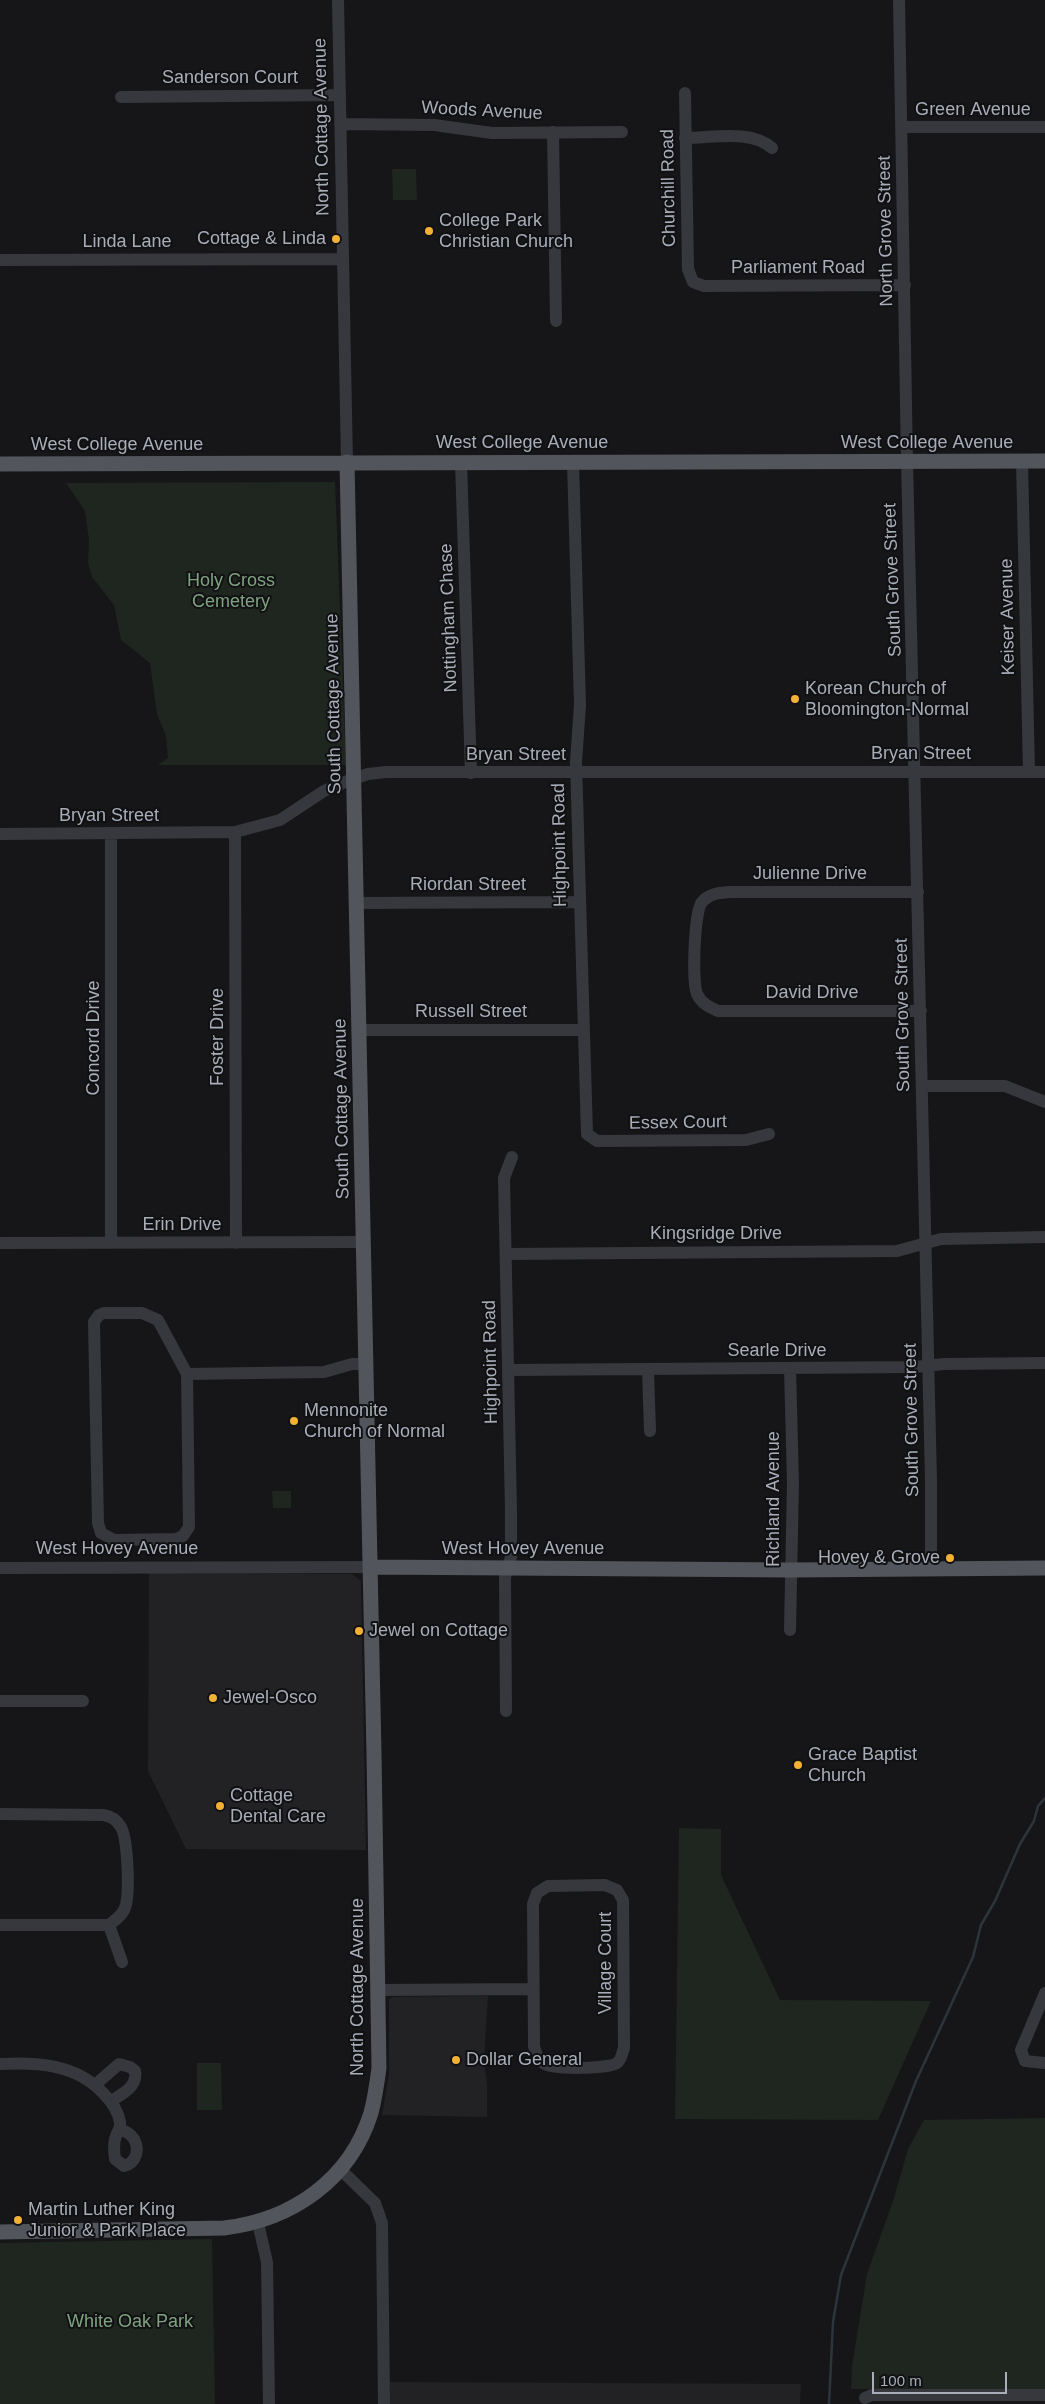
<!DOCTYPE html>
<html>
<head>
<meta charset="utf-8">
<style>
  body { margin:0 }
  #map { position:relative; width:1045px; height:2404px; overflow:hidden; background:#161618; font-family:Helvetica,sans-serif }
  canvas { display:block }
  .scale { position:absolute; left:872px; top:2372px; width:135px; height:22px; box-sizing:border-box; border:2px solid #a8adb8; border-top:0; padding-left:6px; font-size:15px; line-height:18px; white-space:nowrap; color:#a8adb8; -webkit-text-stroke:4px #111113; paint-order:stroke }
</style>
</head>
<body>
<div id="map">
<canvas width="1045" height="2404"></canvas>
<div class="scale">100 m</div>
</div>
<script>
const c = document.querySelector('canvas').getContext('2d');
c.lineJoin = 'round';
function paint(path, color) {
  c.fillStyle = color;
  c.fill(path, 'evenodd');
}
function trace(path, color, width, dash) {
  c.strokeStyle = color;
  c.lineWidth = width;
  c.lineCap = dash ? 'butt' : 'round';
  c.setLineDash(dash || []);
  c.stroke(path);
}
function label(font, color, halo, rows, align = 'center') {
  c.font = font + ' Helvetica,sans-serif';
  c.lineWidth = 4;
  c.setLineDash([]);
  c.textBaseline = 'middle';
  c.strokeStyle = halo;
  c.fillStyle = color;
  for (const [text, x, y, turn = 0] of rows) {
    c.save();
    c.translate(x, y);
    c.rotate((+turn || 0) * Math.PI / 180);
    c.textAlign = isNaN(turn) ? turn : align;
    if (halo) c.strokeText(text, 0, 0);
    c.fillText(text, 0, 0);
    c.restore();
  }
}
const built = new Path2D(`
  M149,1573L352,1574L361,1581L366,1850L186,1849L148,1771Z
  M488,1996L484,2061L487,2084V2117L382,2115L389,2074V1999L393,1997Z
  M390,2382L801,2384L800,2404H390Z`);
const green = new Path2D(`
  M392,169H416L417,200H393Z
  M335,482L346,765H158L168,758L166,736L157,714L150,663L121,640L114,605L92,577L88,563L89,540L85,511L66,483Z
  M272,1491H291V1508H273Z
  M679,1828L721,1829V1875L780,2000L931,2001L878,2120L675,2119Z
  M197,2063H221L222,2110H197Z
  M1045,2118V2390L851,2389L852,2366L867,2274L894,2198L908,2149L924,2120Z
  M212,2239L215,2404H0V2243Z`);
const stream = new Path2D(`
  M829,2404L833,2322L841,2275L916,2081L973,1957L981,1925L995,1901L1020,1844L1034,1821L1038,1806L1045,1798`);
const minor = new Path2D(`
  M338,0L347,462
  M899,0L907,461L931,1480V1568
  M685,93L688,269L693,282L704,286L905,285
  M121,97L340,95
  M340,124L434,125L492,133L622,132
  M902,127H1045
  M553,132L556,321
  M685,138C712,138 751,129 772,148
  M0,260L343,259
  M1022,461L1029,772
  M461,462L471,773
  M573,462L580,705L576,762L587,1134L597,1141L746,1140L769,1134
  M235,832L236,1243
  M111,833V1242
  M0,834L235,832L280,820L324,791L345,782L368,774L386,772H1045
  M918,892H730C720,893 709,893 702,902C694,911 692,982 697,994C701,1003 709,1007 718,1011H921
  M357,903L579,902
  M359,1030H583
  M922,1086H1005L1045,1102
  M0,1243L364,1242
  M506,1254L897,1251L941,1239L1045,1237
  M104,1313H142L158,1320L187,1374L189,1527L183,1536L176,1539L114,1540L101,1533L98,1523L94,1322L99,1315Z
  M790,1368L793,1483L790,1630
  M509,1370L915,1367L944,1364L1045,1363
  M648,1370L650,1431
  M187,1374L324,1372L352,1364H366
  M0,1568L371,1567
  M0,1701H83
  M506,1711L505,1577L511,1557V1510L504,1178L512,1157
  M0,1814L103,1815C111,1816 117,1820 121,1827C128,1840 130,1895 125,1908C122,1916 115,1920 109,1925H0
  M605,1885L617,1890L623,1900L624,2048C622,2053 622,2059 617,2063C609,2069 551,2070 543,2063C537,2059 536,2053 534,2046L533,1904L537,1893L548,1886Z
  M109,1925L122,1962
  M378,1990L532,1989
  M1045,1993L1021,2050L1025,2061L1045,2063
  M0,2064C37,2062 76,2064 103,2093C111,2101 118,2110 120,2122C121,2129 118,2130 116,2136C113,2143 114,2152 115,2159L124,2166C136,2163 140,2150 134,2139C131,2134 125,2131 120,2129
  M95,2085L119,2064L130,2067L135,2071C138,2087 122,2094 111,2101
  M340,2169L375,2203L382,2223L384,2404
  M258,2223L267,2262L269,2404
  M865,2398L872,2395H1045`);
const major = new Path2D(`
  M0,464L1045,461
  M371,1567L792,1570L1045,1568
  M0,2232L224,2228C292,2220 350,2180 371,2113C375,2098 377,2083 379,2068L374,1754L347,462`);
const markers = [
  [429,231,5,"#f2b134"],
  [336,239,5,"#f2b134"],
  [795,699,5,"#f2b134"],
  [294,1421,5,"#f2b134"],
  [950,1558,5,"#f2b134"],
  [359,1631,5,"#f2b134"],
  [213,1698,5,"#f2b134"],
  [798,1765,5,"#f2b134"],
  [220,1806,5,"#f2b134"],
  [456,2060,5,"#f2b134"],
  [18,2220,5,"#f2b134"]
];
const streetNames = [
  ["Sanderson Court",230,78],
  ["Green Avenue",973,110],
  ["Woods Avenue",482,111,3],
  ["North Cottage Avenue",322,127,-91],
  ["Churchill Road",669,188,-91],
  ["North Grove Street",886,231,-91],
  ["Linda Lane",127,242],
  ["Parliament Road",798,268],
  ["West College Avenue",522,443],
  ["West College Avenue",927,443],
  ["West College Avenue",117,445],
  ["South Grove Street",893,580,-92],
  ["Keiser Avenue",1008,617,-91],
  ["Nottingham Chase",449,618,-92],
  ["South Cottage Avenue",334,704,-91],
  ["Bryan Street",921,754],
  ["Bryan Street",516,755],
  ["Bryan Street",109,816],
  ["Highpoint Road",560,845,-91],
  ["Julienne Drive",810,874],
  ["Riordan Street",468,885],
  ["David Drive",812,993],
  ["Russell Street",471,1012],
  ["South Grove Street",903,1015,-91],
  ["Foster Drive",218,1037,-90],
  ["Concord Drive",94,1038,-90],
  ["South Cottage Avenue",342,1109,-91],
  ["Essex Court",678,1123,-1],
  ["Erin Drive",182,1225],
  ["Kingsridge Drive",716,1234],
  ["Searle Drive",777,1351],
  ["Highpoint Road",491,1362,-91],
  ["South Grove Street",912,1420,-91],
  ["Richland Avenue",774,1499,-90],
  ["West Hovey Avenue",117,1549],
  ["West Hovey Avenue",523,1549],
  ["Village Court",606,1963,-90],
  ["North Cottage Avenue",358,1987,-90]
];
const poiNames = [
  ["College Park",439,221],
  ["Christian Church",439,242],
  ["Cottage & Linda",326,239,"right"],
  ["Korean Church of",805,689],
  ["Bloomington-Normal",805,710],
  ["Mennonite",304,1411],
  ["Church of Normal",304,1432],
  ["Hovey & Grove",940,1558,"right"],
  ["Jewel on Cottage",369,1631],
  ["Jewel-Osco",223,1698],
  ["Grace Baptist",808,1755],
  ["Church",808,1776],
  ["Cottage",230,1796],
  ["Dental Care",230,1817],
  ["Dollar General",466,2060],
  ["Martin Luther King",28,2210],
  ["Junior & Park Place",28,2231]
];
const parkNames = [
  ["Holy Cross",231,581],
  ["Cemetery",231,602],
  ["White Oak Park",130,2322]
];
paint(built, '#222225');
paint(green, '#1e261f');
trace(stream, '#2c353c', 2.5);
trace(minor, '#37383d', 12);
trace(major, '#53555c', 15);
for (const [x, y, r, color] of markers) {
  const dot = new Path2D();
  dot.arc(x, y, r, 0, 2 * Math.PI);
  c.fillStyle = color;
  c.fill(dot);
  trace(dot, '#111113', 2);
}
label('18px', '#a8adb8', '#111113', streetNames);
label('18px', '#a8adb8', '#111113', poiNames, 'left');
label('18px', '#7fa381', '#111113', parkNames);
</script>
</body>
</html>
